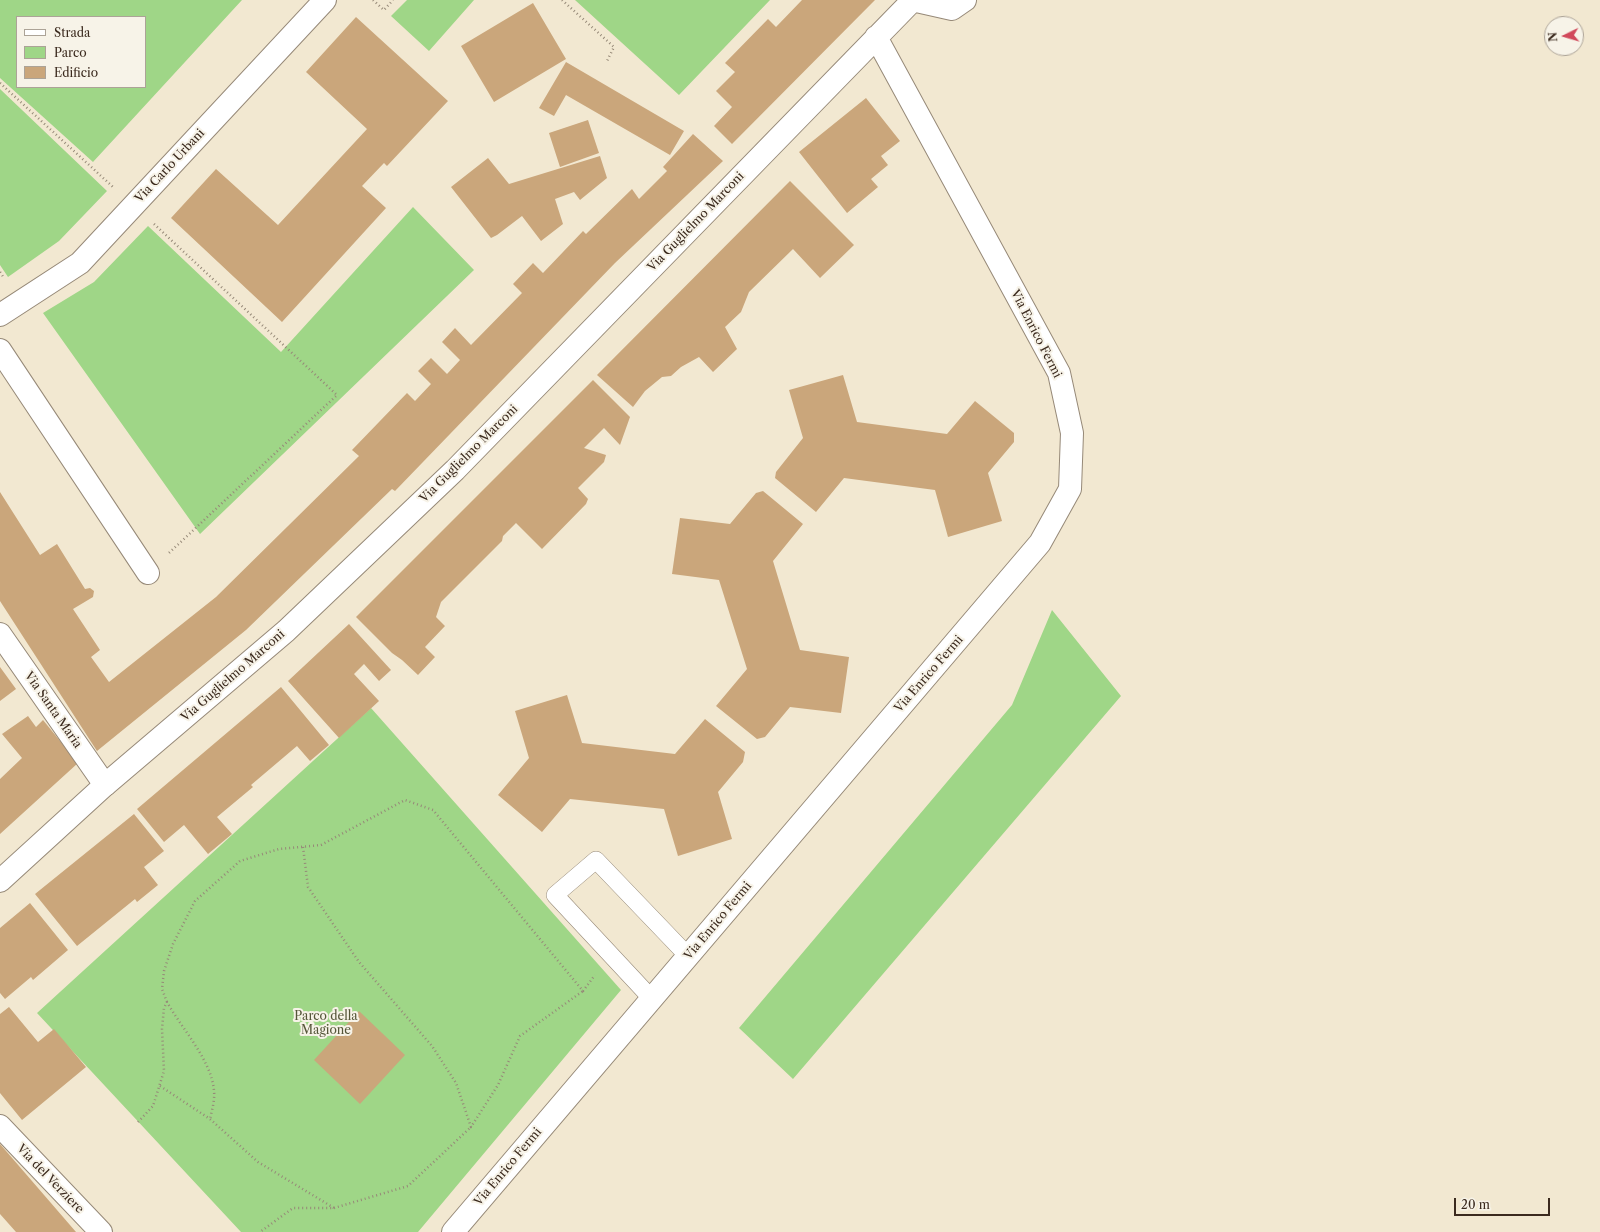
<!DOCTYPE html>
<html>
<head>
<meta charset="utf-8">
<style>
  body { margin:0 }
  #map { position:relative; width:1600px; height:1232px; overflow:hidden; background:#f2e8d1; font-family:"Libre Caslon Text",serif }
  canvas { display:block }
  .legend { position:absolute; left:16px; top:16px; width:130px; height:72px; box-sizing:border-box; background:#f7f3e8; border:1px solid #aca397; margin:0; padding:5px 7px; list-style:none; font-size:12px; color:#3b2a1e }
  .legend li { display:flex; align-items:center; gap:8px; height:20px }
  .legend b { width:20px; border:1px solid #aca397 }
  .north { position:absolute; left:1544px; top:16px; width:40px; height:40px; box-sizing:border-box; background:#f7f3e8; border:1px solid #aca397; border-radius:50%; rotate:265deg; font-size:11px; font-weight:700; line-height:16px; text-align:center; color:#3b2a1e }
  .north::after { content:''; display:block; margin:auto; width:14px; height:18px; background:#d1495b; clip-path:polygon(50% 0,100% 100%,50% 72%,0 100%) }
  .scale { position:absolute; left:1454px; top:1198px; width:96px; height:18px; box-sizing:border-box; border:2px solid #3b2a1e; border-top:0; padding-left:5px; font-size:12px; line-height:14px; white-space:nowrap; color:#3b2a1e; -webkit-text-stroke:3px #f7f3e8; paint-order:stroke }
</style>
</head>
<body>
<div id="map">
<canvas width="1600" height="1232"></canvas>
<ul class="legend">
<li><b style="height:5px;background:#fff"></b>Strada</li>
<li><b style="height:11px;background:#9fd687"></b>Parco</li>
<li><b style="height:11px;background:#caa67b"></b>Edificio</li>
</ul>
<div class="north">N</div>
<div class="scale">20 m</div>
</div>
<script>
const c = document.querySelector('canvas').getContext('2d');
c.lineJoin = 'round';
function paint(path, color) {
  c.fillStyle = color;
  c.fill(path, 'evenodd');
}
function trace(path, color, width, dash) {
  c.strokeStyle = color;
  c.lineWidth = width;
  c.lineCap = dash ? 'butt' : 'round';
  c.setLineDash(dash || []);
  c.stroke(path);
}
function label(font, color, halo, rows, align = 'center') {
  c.font = font + ' "Libre Caslon Text",serif';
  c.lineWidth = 4;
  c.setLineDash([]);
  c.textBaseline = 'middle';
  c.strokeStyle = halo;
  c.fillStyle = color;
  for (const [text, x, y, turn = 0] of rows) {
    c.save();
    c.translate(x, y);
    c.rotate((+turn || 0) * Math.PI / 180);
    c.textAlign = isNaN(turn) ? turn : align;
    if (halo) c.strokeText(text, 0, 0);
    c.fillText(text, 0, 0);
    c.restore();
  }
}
const green = new Path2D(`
  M0,0H242L93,162L0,78ZM17,17H145V87H17Z
  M407,0H474L429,51L391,16Z
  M575,0H770L679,95Z
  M0,89L107,191L59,241L8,277L0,265Z
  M413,207L474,270L200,534L43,313L94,282L148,226L281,352Z
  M1052,610L1121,696L793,1079L739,1028L1012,705Z
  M371,708L621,990L418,1232H241L37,1013Z`);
const building = new Path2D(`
  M802,0H875L732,144L714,126L732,107L716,91L735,72L725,63L768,19L776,27Z
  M533,3L566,59L494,102L461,46Z
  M356,17L448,101L387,166L384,163L362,186L386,208L282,322L171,218L216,169L278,225L367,129L306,72Z
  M566,62L684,131L670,155L566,95L554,116L539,108Z
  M866,98L900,141L881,156L888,165L871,179L878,187L847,213L799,152Z
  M588,120L599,153L560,167L549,133Z
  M693,134L723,161L615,263L395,491L392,489L246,630L97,751L0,601V492L40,555L57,544L85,589L90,588L94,591L93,597L73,609L100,650L91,657L109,682L216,597L359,456L352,450L407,393L415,401L431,384L418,371L431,358L447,374L460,360L442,342L455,328L471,345L522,293L513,284L533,263L543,273L583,231L586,234L632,189L639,199L667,171L663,167Z
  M600,156L607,178L580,200L574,192L555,199L563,224L541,241L522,216L497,235L491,238L451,187L488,158L509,184Z
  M790,181L854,245L820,278L793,249L749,292L741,312L725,327L737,349L713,372L699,357L681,367L671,376L662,377L645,391L633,407L597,375Z
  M843,375L857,422L947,434L975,401L1014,433V442L988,473L1002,521L948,537L935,490L844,478L816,512L775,478L776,472L803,438L789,390Z
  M593,380L630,417L620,445L604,428L584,448L606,455L604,462L578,488L588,499L586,504L542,549L516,523L503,536L502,541L441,602L436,617L445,626L425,647L435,657L418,675L402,660L392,653L356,617Z
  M763,491L803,524L773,561L800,650L849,657L841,713L790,707L765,737L757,739L716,706L747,669L719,580L672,574L680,518L730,524L756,493Z
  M349,624L391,670L379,681L364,664L354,674L379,701L339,738L288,681Z
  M0,667L16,689L0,701Z
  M281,687L329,745L310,761L297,746L251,785L253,787L217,817L232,834L208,854L184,825L164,842L137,809Z
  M567,695L582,743L675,754L705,719L745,752L743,762L718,792L732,839L678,856L664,809L570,799L542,832L498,795L529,758L515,711Z
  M28,716L36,727L43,720L78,763L0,834V779L22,758L2,734Z
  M134,814L164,851L144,867L158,885L137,902L135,899L77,946L35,894Z
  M30,903L68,950L33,980L31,977L5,999L0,993V928Z
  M9,1007L38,1042L54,1029L86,1067L22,1120L0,1093V1014Z
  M359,1011L405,1055L360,1104L314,1060Z
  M0,1144L76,1232H16L0,1214Z`);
const path = new Path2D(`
  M373,0L384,10L393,0
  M562,0L614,47L606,63
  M0,83L113,187
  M154,224L337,395L169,553
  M0,272L4,278
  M303,847L308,887L359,962L432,1046L456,1083L471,1127L498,1085L520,1036L583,991
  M167,1002L162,989L164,971L173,944L195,901L240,861L279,849L321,845L405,800L433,810L583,991L595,975
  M160,1086L210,1119L258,1162L334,1208H293L260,1232
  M138,1122L153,1106L164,1071L162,1029L164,1008L167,1002C182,1029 212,1061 214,1091C215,1100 212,1110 210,1119
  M334,1208L408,1186L471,1127`);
const service = new Path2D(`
  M652,999L555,895L596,860L688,956`);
const minor = new Path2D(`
  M912,0L952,9L965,0
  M0,315L80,263L325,0
  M0,350L148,573
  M0,634L105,785`);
const tertiary = new Path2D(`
  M0,881L105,785L286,631L455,470L913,0
  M0,1126L101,1232
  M453,1232L1040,543L1070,489L1072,433L1059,373L876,37`);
const streetNames = [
  ["Via Carlo Urbani",170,166,-47],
  ["Via Guglielmo Marconi",696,222,-46],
  ["Via Enrico Fermi",1036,334,63],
  ["Via Guglielmo Marconi",469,454,-45],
  ["Via Enrico Fermi",929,674,-49],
  ["Via Guglielmo Marconi",233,676,-41],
  ["Via Santa Maria",53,710,55],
  ["Via Enrico Fermi",718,921,-50],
  ["Via Enrico Fermi",508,1167,-50],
  ["Via del Verziere",50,1179,46]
];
const parkNames = [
  ["Parco della",326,1017],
  ["Magione",326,1031]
];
paint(green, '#9fd687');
paint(building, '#caa67b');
trace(service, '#968978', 18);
trace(minor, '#968978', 24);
trace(tertiary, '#968978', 24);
trace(path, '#968978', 2.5, [1, 3]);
trace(service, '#fff', 17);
trace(minor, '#fff', 22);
trace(tertiary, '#fff', 22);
label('12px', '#3b2a1e', '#f7f3e8', streetNames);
label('12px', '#545538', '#f7f3e8', parkNames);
</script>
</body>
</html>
